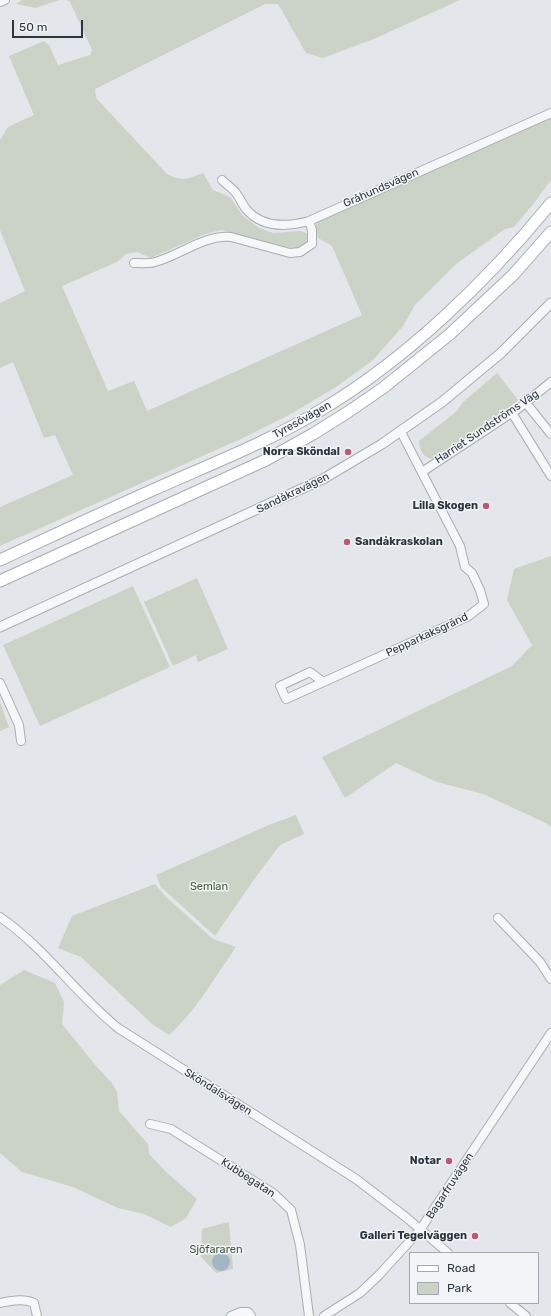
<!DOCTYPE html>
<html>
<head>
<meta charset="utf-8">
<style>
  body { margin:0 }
  #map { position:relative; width:551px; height:1316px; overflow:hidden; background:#e3e6ea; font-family:Rubik,sans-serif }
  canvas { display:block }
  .legend { position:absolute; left:409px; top:1252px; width:130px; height:52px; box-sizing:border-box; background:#f2f5f7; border:1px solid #a3a9ae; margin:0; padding:5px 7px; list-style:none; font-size:12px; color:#2c3640 }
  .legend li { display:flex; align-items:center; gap:8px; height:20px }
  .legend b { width:20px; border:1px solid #a3a9ae }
  .scale { position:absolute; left:12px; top:20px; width:71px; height:18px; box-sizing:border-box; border:2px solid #2c3640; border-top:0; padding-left:5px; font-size:12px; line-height:14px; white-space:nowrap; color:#2c3640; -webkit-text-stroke:3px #f2f5f7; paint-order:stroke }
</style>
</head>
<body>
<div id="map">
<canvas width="551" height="1316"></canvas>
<ul class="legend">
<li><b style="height:5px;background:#fff"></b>Road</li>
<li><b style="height:11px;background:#cad3c5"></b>Park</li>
</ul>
<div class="scale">50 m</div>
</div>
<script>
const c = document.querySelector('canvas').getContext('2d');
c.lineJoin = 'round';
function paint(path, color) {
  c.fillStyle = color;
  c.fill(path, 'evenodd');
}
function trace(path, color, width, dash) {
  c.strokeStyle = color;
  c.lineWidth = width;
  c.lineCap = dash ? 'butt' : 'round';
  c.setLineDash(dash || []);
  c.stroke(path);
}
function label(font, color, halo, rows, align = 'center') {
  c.font = font + ' Rubik,sans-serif';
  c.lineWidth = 3;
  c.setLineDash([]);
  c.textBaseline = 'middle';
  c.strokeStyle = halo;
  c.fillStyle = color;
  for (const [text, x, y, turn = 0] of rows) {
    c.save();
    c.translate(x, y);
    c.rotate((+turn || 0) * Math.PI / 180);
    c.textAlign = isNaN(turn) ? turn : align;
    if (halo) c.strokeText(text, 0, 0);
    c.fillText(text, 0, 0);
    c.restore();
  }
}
const green = new Path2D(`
  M22,0H59L36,8L16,4Z
  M67,0H460L376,38L323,58L306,53L278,4H265L95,89L96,98L167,174C182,182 187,179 203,173L213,190L230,197L243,216L259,228L273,233L300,231L306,233L307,237L305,245L298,249L291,248L221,230L205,234L151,258L137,252L126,254L117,262L62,286L108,391L134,381L147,411L362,315L332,246L318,238L316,225L320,220L551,116V180L534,203L514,227L505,229L456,264L415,305L403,326L373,360L336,387L289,415L243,438L0,546V507L73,475L55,435L44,438L13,362L0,368V303L25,291L0,230V140L8,127L34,115L9,56L44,41L49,45L58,65L90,55L92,50L70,2Z
  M497,373L518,400L511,406L435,459C424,459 420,452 419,441L457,411L462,403Z
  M551,556V827L546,823L483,794L437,782L396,763L345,798L322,757L512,666L532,645L507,600L514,569Z
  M197,578L228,649L198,662L196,655L173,666L144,602Z
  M133,586L170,667L40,726L3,645Z
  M0,702L9,727L0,731Z
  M296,815L304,834L280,845L255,878L215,936L161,887L156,875L269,825Z
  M155,884L166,897L213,939L236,947C215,977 196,1011 169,1035L152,1024L81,957L58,948L72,916Z
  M24,970L55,983L64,1002L62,1024L96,1066L112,1083L117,1092L119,1111L148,1144L149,1154L166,1172L197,1199L186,1218L171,1227L144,1214L118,1208L73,1187L22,1172L0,1153V985Z
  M229,1222L233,1269L216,1273L201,1257L202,1229Z`);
const water = new Path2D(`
  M212 1262a9 9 0 1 1 18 0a9 9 0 1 1-18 0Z`);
const minor = new Path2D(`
  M0,2L5,0
  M222,180C227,185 232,188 236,193C240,198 242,204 246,209C262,228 287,227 309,221L551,113
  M134,263C140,263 149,264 155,262C181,255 203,235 231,237L290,253L300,252L312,244V230L309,221
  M526,403L551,434
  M512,413L551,476
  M422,472L519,408L551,382
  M323,682L310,672L280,686L286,699L467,617L484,604L480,590L472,573L465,567L460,546L401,432
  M0,683L19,725L21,741
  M0,917C45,948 76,994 118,1028L356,1179L407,1218L448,1253
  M498,918L540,962L551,979
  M150,1124L171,1129L273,1193L291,1210L300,1245L309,1316
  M0,1303C11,1301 23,1298 34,1303L37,1316
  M510,1303L526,1316
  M231,1316L241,1312H248L251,1316
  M324,1316L360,1293L379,1275L420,1230L551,1033`);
const tertiary = new Path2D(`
  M0,627L323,479L382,444L442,402L501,353L551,303`);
const secondary = new Path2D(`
  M0,560C52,536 103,512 155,489C211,464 268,442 321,410C407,359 488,280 551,203
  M0,581L266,460L313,434L348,412L383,388L450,334L513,275L551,232`);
const markers = [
  [348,452,4,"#c25572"],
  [486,506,4,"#c25572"],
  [347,542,4,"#c25572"],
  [449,1161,4,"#c25572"],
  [475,1236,4,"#c25572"]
];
const streetNames = [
  ["Gråhundsvägen",381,188,-24],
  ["Tyresövägen",302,420,-29],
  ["Harriet Sundströms Väg",487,427,-34],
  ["Sandåkravägen",293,493,-26],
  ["Pepparkaksgränd",427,635,-25],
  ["Sköndalsvägen",218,1092,32],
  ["Kubbegatan",248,1178,33],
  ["Bagarfruvägen",450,1186,-57]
];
const poiNames = [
  ["Norra Sköndal",340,452],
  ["Lilla Skogen",478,506],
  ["Sandåkraskolan",355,542,"left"],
  ["Notar",441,1161],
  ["Galleri Tegelväggen",467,1236]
];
const parkNames = [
  ["Semlan",209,887],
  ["Sjöfararen",216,1250]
];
paint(green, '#cad3c5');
paint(water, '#a2b7c6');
trace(minor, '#a8aeb4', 10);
trace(tertiary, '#a8aeb4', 11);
trace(secondary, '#a8aeb4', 13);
trace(minor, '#f5f7f8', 8);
trace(tertiary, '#f5f7f8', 9);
trace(secondary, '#fff', 11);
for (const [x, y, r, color] of markers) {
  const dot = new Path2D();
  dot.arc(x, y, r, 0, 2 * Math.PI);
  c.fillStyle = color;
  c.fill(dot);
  trace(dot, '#f2f5f7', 1.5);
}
label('11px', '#2c3640', '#f2f5f7', streetNames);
label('bold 11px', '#2c3640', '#f2f5f7', poiNames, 'right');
label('11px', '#455b3b', '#f2f5f7', parkNames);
</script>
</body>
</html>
